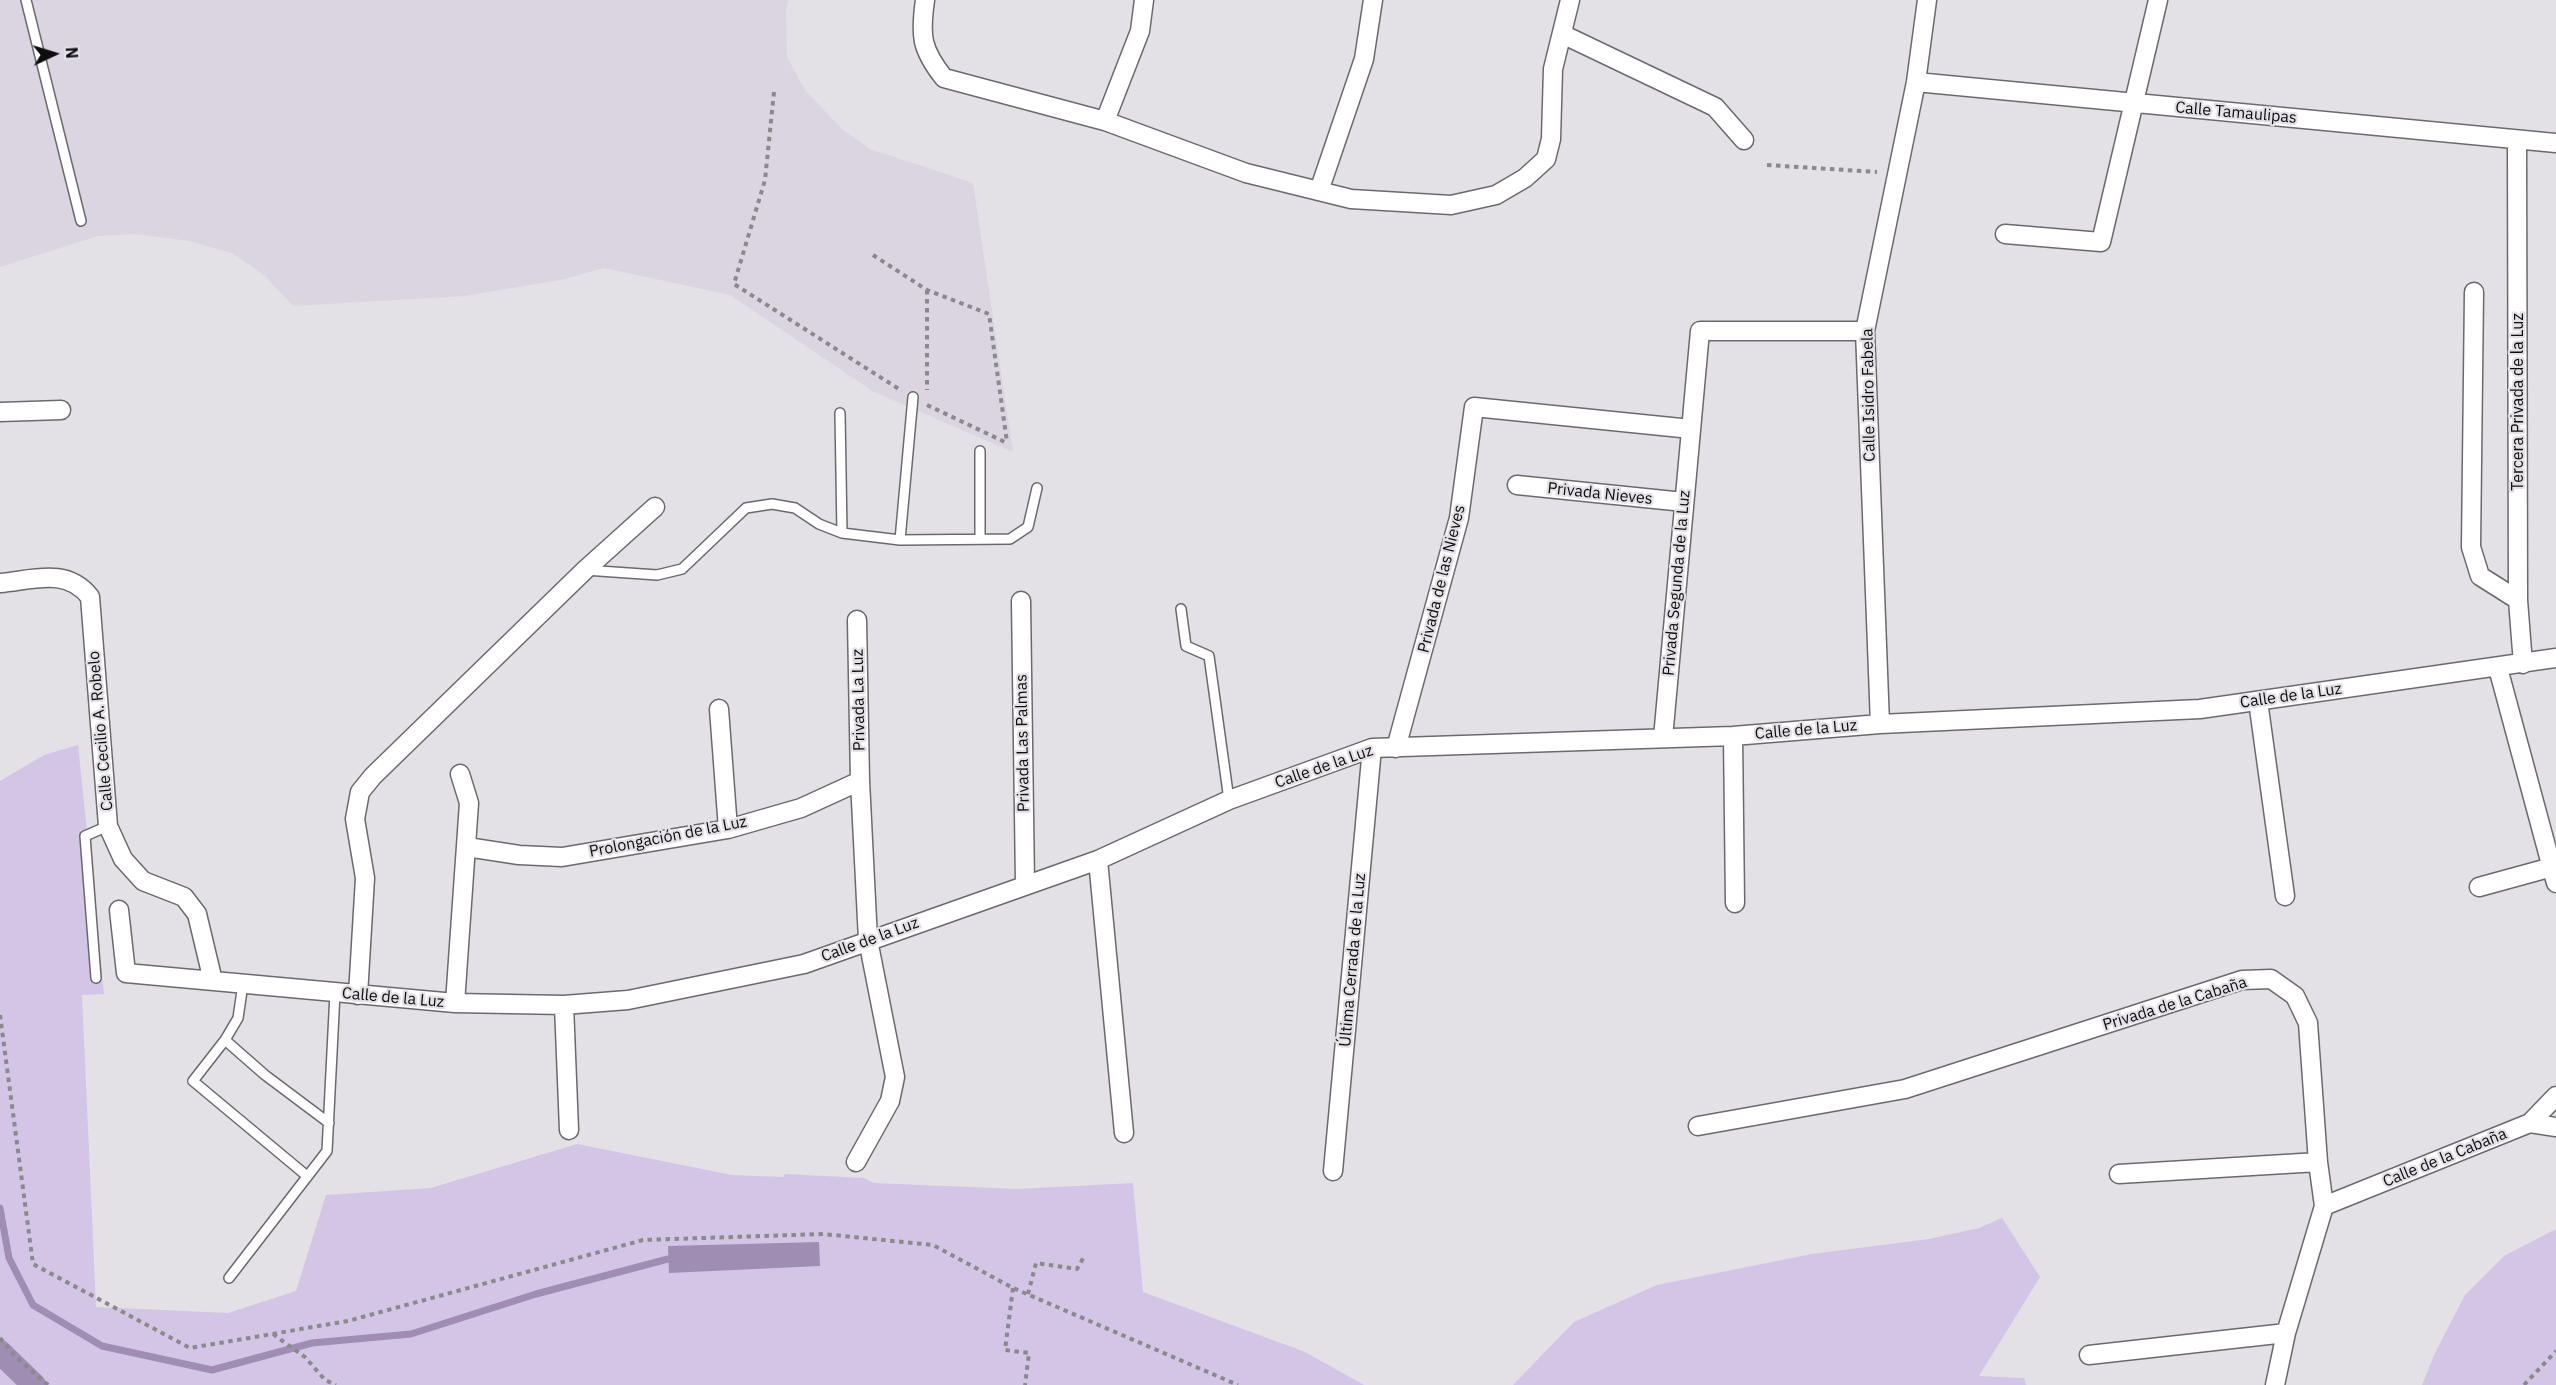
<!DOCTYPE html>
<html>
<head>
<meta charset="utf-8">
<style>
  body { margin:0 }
  #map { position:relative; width:2556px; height:1385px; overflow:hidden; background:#e3e0e6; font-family:"IBM Plex Sans",sans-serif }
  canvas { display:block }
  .north { position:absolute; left:24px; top:24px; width:60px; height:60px; -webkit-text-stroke:4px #e3e0e6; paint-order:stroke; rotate:86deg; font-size:16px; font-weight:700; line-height:24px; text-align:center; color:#0d0c0e }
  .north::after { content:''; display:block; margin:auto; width:21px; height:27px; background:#0d0c0e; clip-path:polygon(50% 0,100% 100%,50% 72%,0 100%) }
</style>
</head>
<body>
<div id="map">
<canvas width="2556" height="1385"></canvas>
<div class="north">N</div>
</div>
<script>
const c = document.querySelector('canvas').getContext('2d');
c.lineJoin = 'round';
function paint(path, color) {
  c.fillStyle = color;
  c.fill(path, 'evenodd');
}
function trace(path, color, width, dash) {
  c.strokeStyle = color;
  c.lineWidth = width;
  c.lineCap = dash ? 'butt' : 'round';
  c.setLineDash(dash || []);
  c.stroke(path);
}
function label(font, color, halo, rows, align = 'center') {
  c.font = font + ' "IBM Plex Sans",sans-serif';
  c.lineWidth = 4.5;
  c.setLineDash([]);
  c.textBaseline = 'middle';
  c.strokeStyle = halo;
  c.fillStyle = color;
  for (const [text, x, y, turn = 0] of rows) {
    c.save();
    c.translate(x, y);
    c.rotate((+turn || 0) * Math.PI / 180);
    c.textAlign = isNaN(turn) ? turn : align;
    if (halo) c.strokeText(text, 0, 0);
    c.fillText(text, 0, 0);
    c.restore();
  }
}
const built = new Path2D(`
  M0,0H788L786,9L787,57L805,90L842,129L870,149L973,183L1013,452L874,392L730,295L604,268L561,280L465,296L293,306L264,275L232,253L189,241L136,234L98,236L0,267Z`);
const green = new Path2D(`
  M78,745L104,994L82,995L96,1307L228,1313L296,1291L326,1195L431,1188L577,1144L732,1175L783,1177L785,1174L864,1178L874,1183L1017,1189L1133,1183L1143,1292L1305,1352L1364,1385H0V781L44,755Z
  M2002,1218L2040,1277L1979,1376L2024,1378L2026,1385H1513L1574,1322L1657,1285L1812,1254L1929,1239L1979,1228Z
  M2556,1229V1385H2422L2435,1353L2465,1295L2504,1256Z`);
const water = new Path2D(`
  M819,1242L820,1266L669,1273L668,1246Z`);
const stream = new Path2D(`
  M0,1208L9,1258L33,1305L102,1346L212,1370L312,1343L411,1334L536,1294L668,1259`);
const canal = new Path2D(`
  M0,1352L34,1385`);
const path = new Path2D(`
  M774,92L765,180L734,284L902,391
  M1767,165L1877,172
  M873,255L927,290L989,314L1007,442
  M927,290V390
  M927,405L1007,443
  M0,1015L33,1264L190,1348L348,1321L643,1240L823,1234L933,1245L1013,1288L1238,1385
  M1013,1288L1005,1350L1029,1353L1025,1385
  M1028,1294L1036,1263L1077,1269L1085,1255
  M273,1334L305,1357L325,1380L336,1385
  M0,1338L14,1355L48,1385
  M2524,1385L2556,1351`);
const lane = new Path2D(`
  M26,0L81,221
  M840,413L842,533
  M980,539V451
  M900,540L913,397
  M585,570L657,575L682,569L746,508L772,504L795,508L819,524L842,533L900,540L1010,539L1028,527L1037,488
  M1181,609L1186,646L1209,656L1229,800
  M96,978L85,836L108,826
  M243,984L238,1018L225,1040L265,1075L329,1123
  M225,1040L193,1081L307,1176
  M229,1278L327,1151L335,993`);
const street = new Path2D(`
  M925,0C920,36 921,49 944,78L1105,121L1246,173L1351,199L1451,205L1496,195L1525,178L1546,159L1551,139L1553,69L1570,0
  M1562,34L1715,107L1744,140
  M1916,82L2556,143
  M1105,121L1140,31L1144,0
  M2517,140L2518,600L2523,664
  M1319,191L1364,59L1373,0
  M2005,234L2101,242L2158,0
  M2474,292L2471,547L2480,576L2518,600
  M0,412L61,410
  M1517,485L1684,502
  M0,583C33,580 67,567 90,597L108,826L123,859L143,881L184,897L197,914L213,981
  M1021,601L1025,884
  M2498,668L2556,883
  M2258,701L2285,896
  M719,709L728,829
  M1880,724L1865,331L1916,82L1927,0
  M1733,736L1735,903
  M1663,738L1700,331H1865
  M1396,748L1459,518L1474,407L1691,429
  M467,847L519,855L562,857L728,829L801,808L860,781
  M1098,860L1124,1133
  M2479,887L2552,867
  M119,910L126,973L455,1003L564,1005L628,1000L804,964L1098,860L1229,800L1372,748L1733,736L1880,724L2200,709L2556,658
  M358,995L365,878L355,819L360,792L373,776L585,570L655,507
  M455,1003L469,803L460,774
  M564,1005L569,1130
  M2530,1123L2556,1127
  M1698,1126L1905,1089L2242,980L2271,979L2295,996L2308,1023L2318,1162L2324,1206L2286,1333L2275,1385
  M856,1162L890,1101L895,1077L868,940L860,781L857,620
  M1333,1171L1372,748
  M2119,1174L2318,1162
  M2324,1206L2530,1123L2556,1096
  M2089,1355L2286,1333`);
const streetNames = [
  ["Calle Tamaulipas",2236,113,5],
  ["Calle Isidro Fabela",1869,395,-91],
  ["Tercera Privada de la Luz",2518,402,-90],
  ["Privada Nieves",1600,494,6],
  ["Privada de las Nieves",1442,579,-76],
  ["Privada Segunda de la Luz",1677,583,-85],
  ["Calle de la Luz",2291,696,-8],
  ["Privada La Luz",859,700,-91],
  ["Calle de la Luz",1806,730,-5],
  ["Calle Cecilio A. Robelo",101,731,-95],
  ["Privada Las Palmas",1023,743,-91],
  ["Calle de la Luz",1324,767,-19],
  ["Prolongación de la Luz",668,837,-11],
  ["Calle de la Luz",870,940,-20],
  ["Última Cerrada de la Luz",1353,960,-85],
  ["Calle de la Luz",393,998,5],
  ["Privada de la Cabaña",2175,1004,-17],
  ["Calle de la Cabaña",2445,1158,-22]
];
paint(built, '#dbd5e2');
paint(green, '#d3c5e6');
paint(water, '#9f8db4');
trace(stream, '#9f8db4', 7);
trace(canal, '#9f8db4', 24);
trace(lane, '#6b696e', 12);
trace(street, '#6b696e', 21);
trace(path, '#8b898d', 4, [4.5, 4.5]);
trace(lane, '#fff', 9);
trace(street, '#fff', 18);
label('16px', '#0d0c0e', '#e3e0e6', streetNames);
</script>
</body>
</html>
